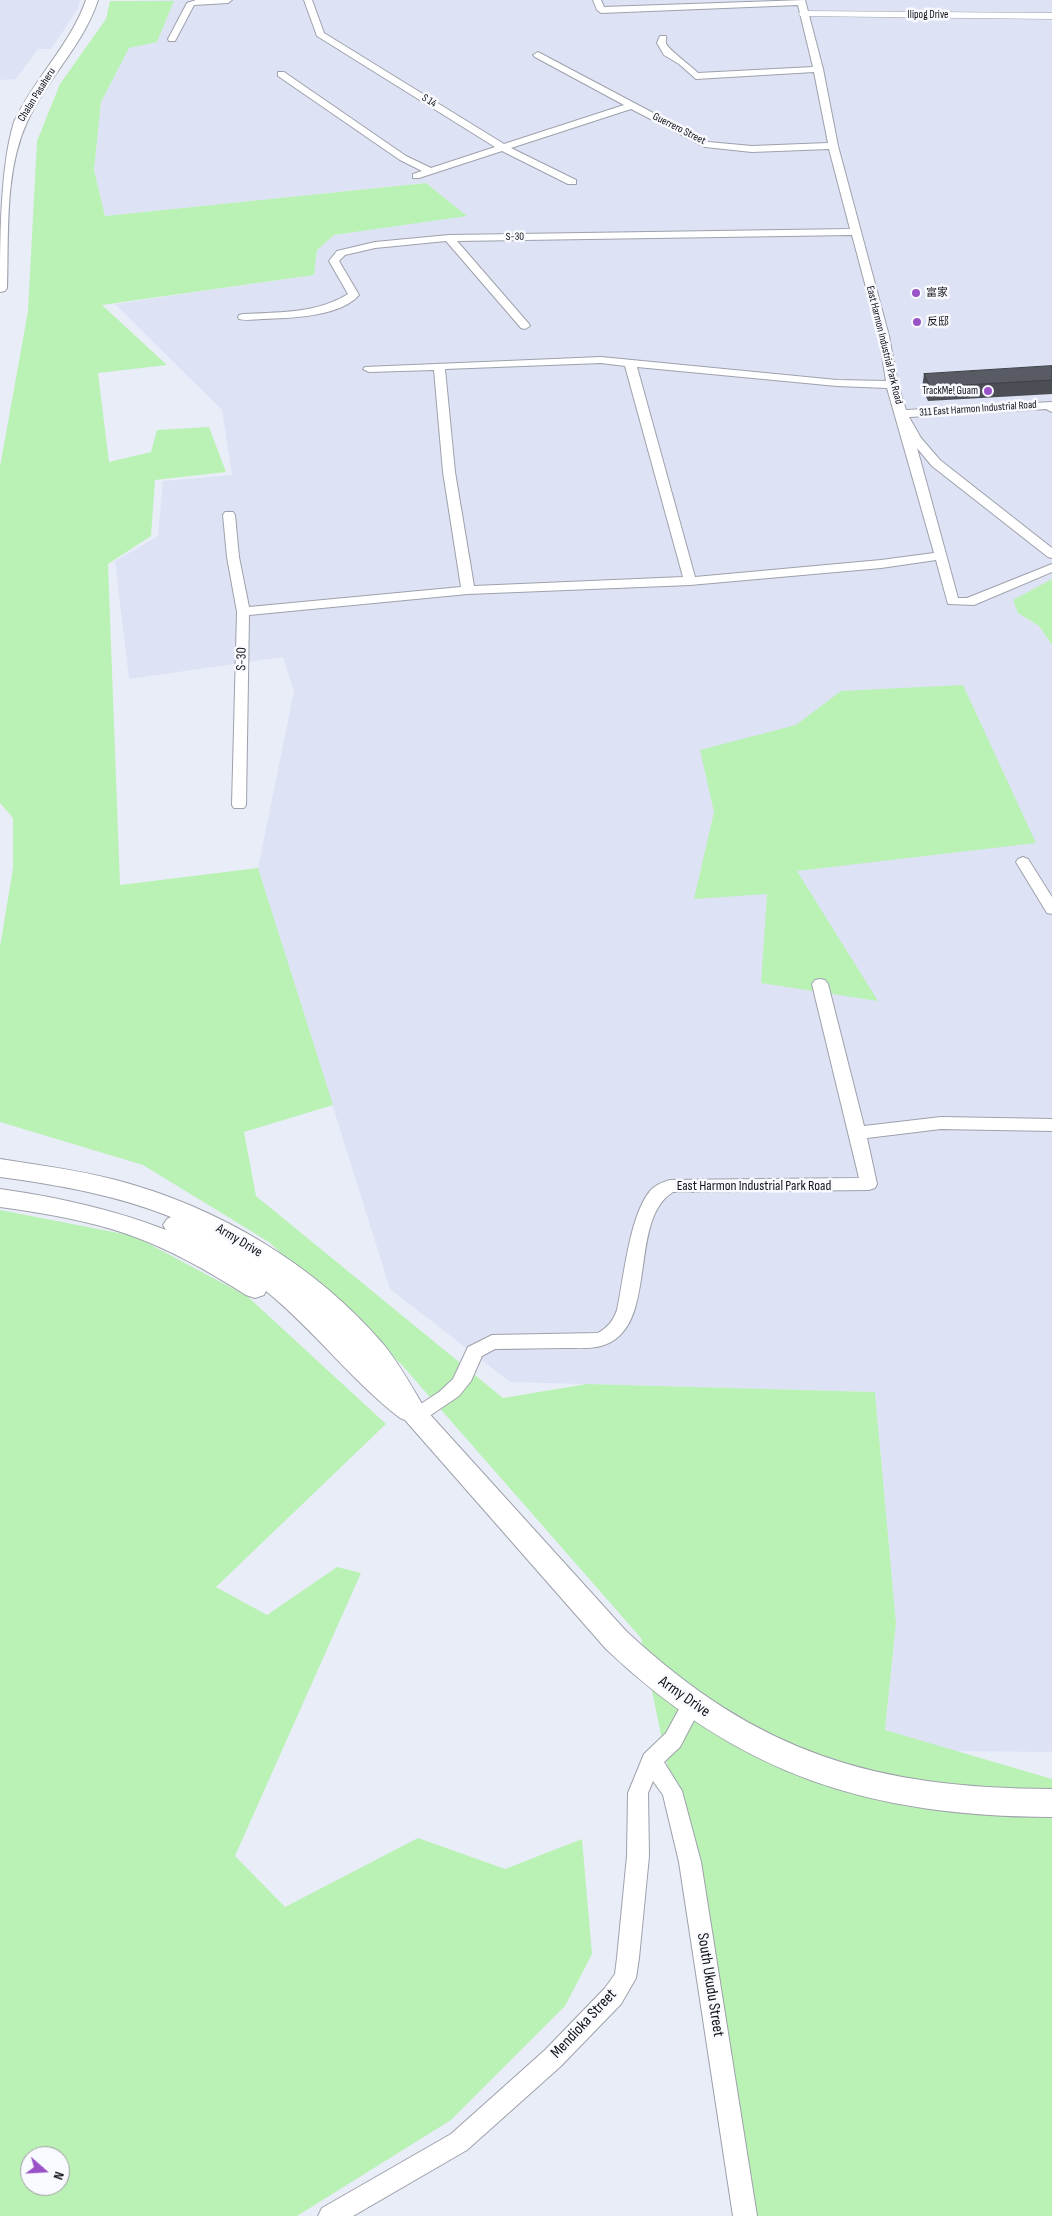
<!DOCTYPE html>
<html>
<head>
<meta charset="utf-8">
<style>
  body { margin:0 }
  #map { position:relative; width:1052px; height:2216px; overflow:hidden; background:#e9edf8; font-family:"Sofia Sans Condensed",sans-serif }
  canvas { display:block }
  .north { position:absolute; left:20px; top:2146px; width:50px; height:50px; box-sizing:border-box; background:#f9faff; border:1px solid #9c9da2; border-radius:50%; rotate:109deg; font-size:14px; font-weight:700; line-height:20px; text-align:center; color:#111216 }
  .north::after { content:''; display:block; margin:auto; width:18px; height:22px; background:#9a53c7; clip-path:polygon(50% 0,100% 100%,50% 72%,0 100%) }
</style>
</head>
<body>
<div id="map">
<canvas width="1052" height="2216"></canvas>
<div class="north">N</div>
</div>
<script>
const c = document.querySelector('canvas').getContext('2d');
c.lineJoin = 'round';
function paint(path, color) {
  c.fillStyle = color;
  c.fill(path, 'evenodd');
}
function trace(path, color, width, dash) {
  c.strokeStyle = color;
  c.lineWidth = width;
  c.lineCap = dash ? 'butt' : 'round';
  c.setLineDash(dash || []);
  c.stroke(path);
}
function label(font, color, halo, rows, align = 'center') {
  c.font = font + ' "Sofia Sans Condensed","Noto Sans SC",sans-serif';
  c.lineWidth = 5;
  c.setLineDash([]);
  c.textBaseline = 'middle';
  c.strokeStyle = halo;
  c.fillStyle = color;
  for (const [text, x, y, turn = 0] of rows) {
    c.save();
    c.translate(x, y);
    c.rotate((+turn || 0) * Math.PI / 180);
    c.textAlign = isNaN(turn) ? turn : align;
    if (halo) c.strokeText(text, 0, 0);
    c.fillText(text, 0, 0);
    c.restore();
  }
}
const built = new Path2D(`
  M0,0H80L78,9L51,49H38L16,79L0,80Z
  M130,0H1052V584L1018,613L1039,626L1052,645V1752L952,1751L885,1730L896,1623L875,1392L510,1382L390,1289L258,868L294,691L283,657L129,679L115,561L158,536L163,481L232,475L222,410L115,304L314,275L317,250L334,235L466,216L426,183L105,216L94,170L101,102L129,48L174,1Z`);
const green = new Path2D(`
  M110,1H174L157,42L129,48L101,102L94,170L105,216L426,183L467,216L334,235L317,250L314,275L102,305L167,365L98,373L109,462L151,452L157,430L209,427L226,472L155,480L151,536L108,564L120,885L258,868L333,1105L244,1132L256,1196L503,1398L587,1384L875,1392L896,1623L885,1730L1052,1779V2216H744L703,1937L641,1638L401,1364L269,1242L143,1165L0,1122V947L13,868V818L0,803V467L28,311L37,141L60,84L106,19Z
  M1052,579V645L1039,626L1018,613L1013,600Z
  M963,685L1036,843L797,871L878,1001L761,983L767,894L694,899L714,812L700,750L796,725L841,691Z
  M0,1210L134,1236L247,1296L386,1424L216,1587L267,1615L337,1567L361,1573L235,1856L285,1907L418,1838L505,1869L582,1839L592,1954L565,2006L451,2120L297,2216H0ZM30,2156H60V2186H30Z`);
const minor = new Path2D(`
  M196,0H232L228,3L194,5L175,41H169L168,39L187,3Z
  M304,0H312L324,33L504,144L624,105L535,57L533,55L538,52L708,142L752,146L828,143L814,72L696,79L679,64L664,55L657,43L660,36H666C667,39 665,41 666,43C666,48 693,67 698,73L813,67L798,5L601,13L597,10L593,0H601L604,7L805,0L823,69L838,146L889,336L898,385L906,410L1052,402V412L1046,409L909,417L921,438L940,460L1052,548V558L1048,557L932,466L917,448L958,598H967L1052,564V572L974,605L948,604L936,560L881,568L690,585L468,594L249,615L246,805L244,808H234L232,805L237,612L227,557L223,515L225,512H233L235,515L239,557L249,607L461,587L443,472L434,370L369,372L363,369L365,367L601,357L837,380L886,381L879,336L852,235L457,241L529,324L530,326L525,329L521,328L446,241L375,248L345,255L339,261L359,295C340,317 290,318 263,319C255,319 247,321 239,319L238,317L239,315L243,314C279,312 316,314 348,294L329,261L337,251L375,242L449,235L850,229L829,149L752,152L705,147L631,109L511,148L576,180V184H568L502,151L419,178H413V174L422,171L400,160L278,76V72H284L406,156L431,168L495,147L317,36ZM601,363L625,366L683,577L474,586L455,472L445,369ZM637,367L837,386L887,388L934,553L881,560L695,577Z
  M1023,857L1028,859L1052,897V914L1047,913L1016,862L1018,859Z
  M820,979L825,980L828,984L864,1126L941,1117L1052,1119V1131L941,1129L867,1138L877,1184L875,1188L869,1190L673,1192C626,1221 661,1330 601,1346C591,1349 578,1348 567,1348C543,1348 519,1349 495,1349L482,1356L471,1381L459,1396L422,1421L416,1424L410,1421L407,1416L410,1411L439,1392L453,1379L468,1347L492,1335L598,1333C608,1327 613,1321 617,1310C624,1278 629,1217 650,1191C655,1185 663,1182 670,1180L859,1178L812,984L815,980Z
  M692,1696L699,1698L702,1705L680,1747L664,1762L682,1791L701,1862L757,2216H733L679,1862L663,1795L653,1781L648,1793L649,1856L639,1958L636,1978L621,2004L561,2066L467,2150L353,2216H318L322,2208L451,2134L545,2050L605,1988L615,1974L617,1958L627,1856L628,1793L644,1754L666,1733L685,1698Z`);
const tertiary = new Path2D(`
  M804,11L1052,13V19L800,16L799,14L800,12Z`);
const secondary = new Path2D(`
  M86,0H98C83,46 47,78 27,122C4,172 9,234 7,288L5,291L0,292C0,242 0,167 14,122C34,78 70,46 86,0Z
  M0,1159C39,1165 78,1170 116,1180C218,1207 315,1264 384,1345C400,1365 412,1387 425,1409L626,1631C758,1754 874,1788 1052,1789V1817C870,1816 740,1776 606,1649L405,1420L400,1418C351,1380 314,1330 266,1291L264,1295L255,1298L246,1295C208,1271 170,1249 127,1234C86,1220 43,1213 0,1207V1189C57,1197 112,1209 166,1230L163,1225L167,1219L171,1217C116,1195 59,1185 0,1177Z`);
const wall = new Path2D(`
  M1052,366V394L928,401L922,388L924,374Z`);
const building = new Path2D(`
  M1052,366V380L930,387L924,374Z`);
const markers = [
  [916,293,5,"#9a53c7"],
  [917,322,5,"#9a53c7"],
  [988,391,5,"#9a53c7"]
];
const farStreetnames = [
  ["Ilipog Drive",928,15],
  ["Chalan Pasaheru",37,95,-58],
  ["S 14",429,101,32],
  ["Guerrero Street",679,129,27],
  ["S-30",515,237,-1],
  ["East Harmon Industrial Park Road",884,345,76],
  ["311 East Harmon Industrial Road",978,409,-4]
];
const farPoinames = [
  ["富家",926,293],
  ["反邸",927,322],
  ["TrackMe! Guam",978,391,"right"]
];
const streetNames = [
  ["S-30",242,659,-89],
  ["East Harmon Industrial Park Road",754,1186],
  ["Army Drive",239,1241,31]
];
const nearStreetnames = [
  ["Army Drive",684,1697,35],
  ["South Ukudu Street",710,1985,81],
  ["Mendioka Street",584,2024,-47]
];
paint(built, '#dde3f5');
paint(green, '#baf1b5');
trace(minor, '#9ea1ab', 2);
trace(tertiary, '#9ea1ab', 1);
trace(secondary, '#9ea1ab', 2);
paint(minor, '#fff');
paint(tertiary, '#fff');
paint(secondary, '#fff');
paint(wall, '#4c4e56');
paint(building, '#585b64');
trace(building, '#3e4046', 1);
for (const [x, y, r, color] of markers) {
  const dot = new Path2D();
  dot.arc(x, y, r, 0, 2 * Math.PI);
  c.fillStyle = color;
  c.fill(dot);
  trace(dot, '#f9faff', 2);
}
label('11px', '#111216', '#f9faff', farStreetnames);
label('11px', '#111216', '#f9faff', farPoinames, 'left');
label('14px', '#111216', '#f9faff', streetNames);
label('16px', '#111216', '#f9faff', nearStreetnames);
</script>
</body>
</html>
